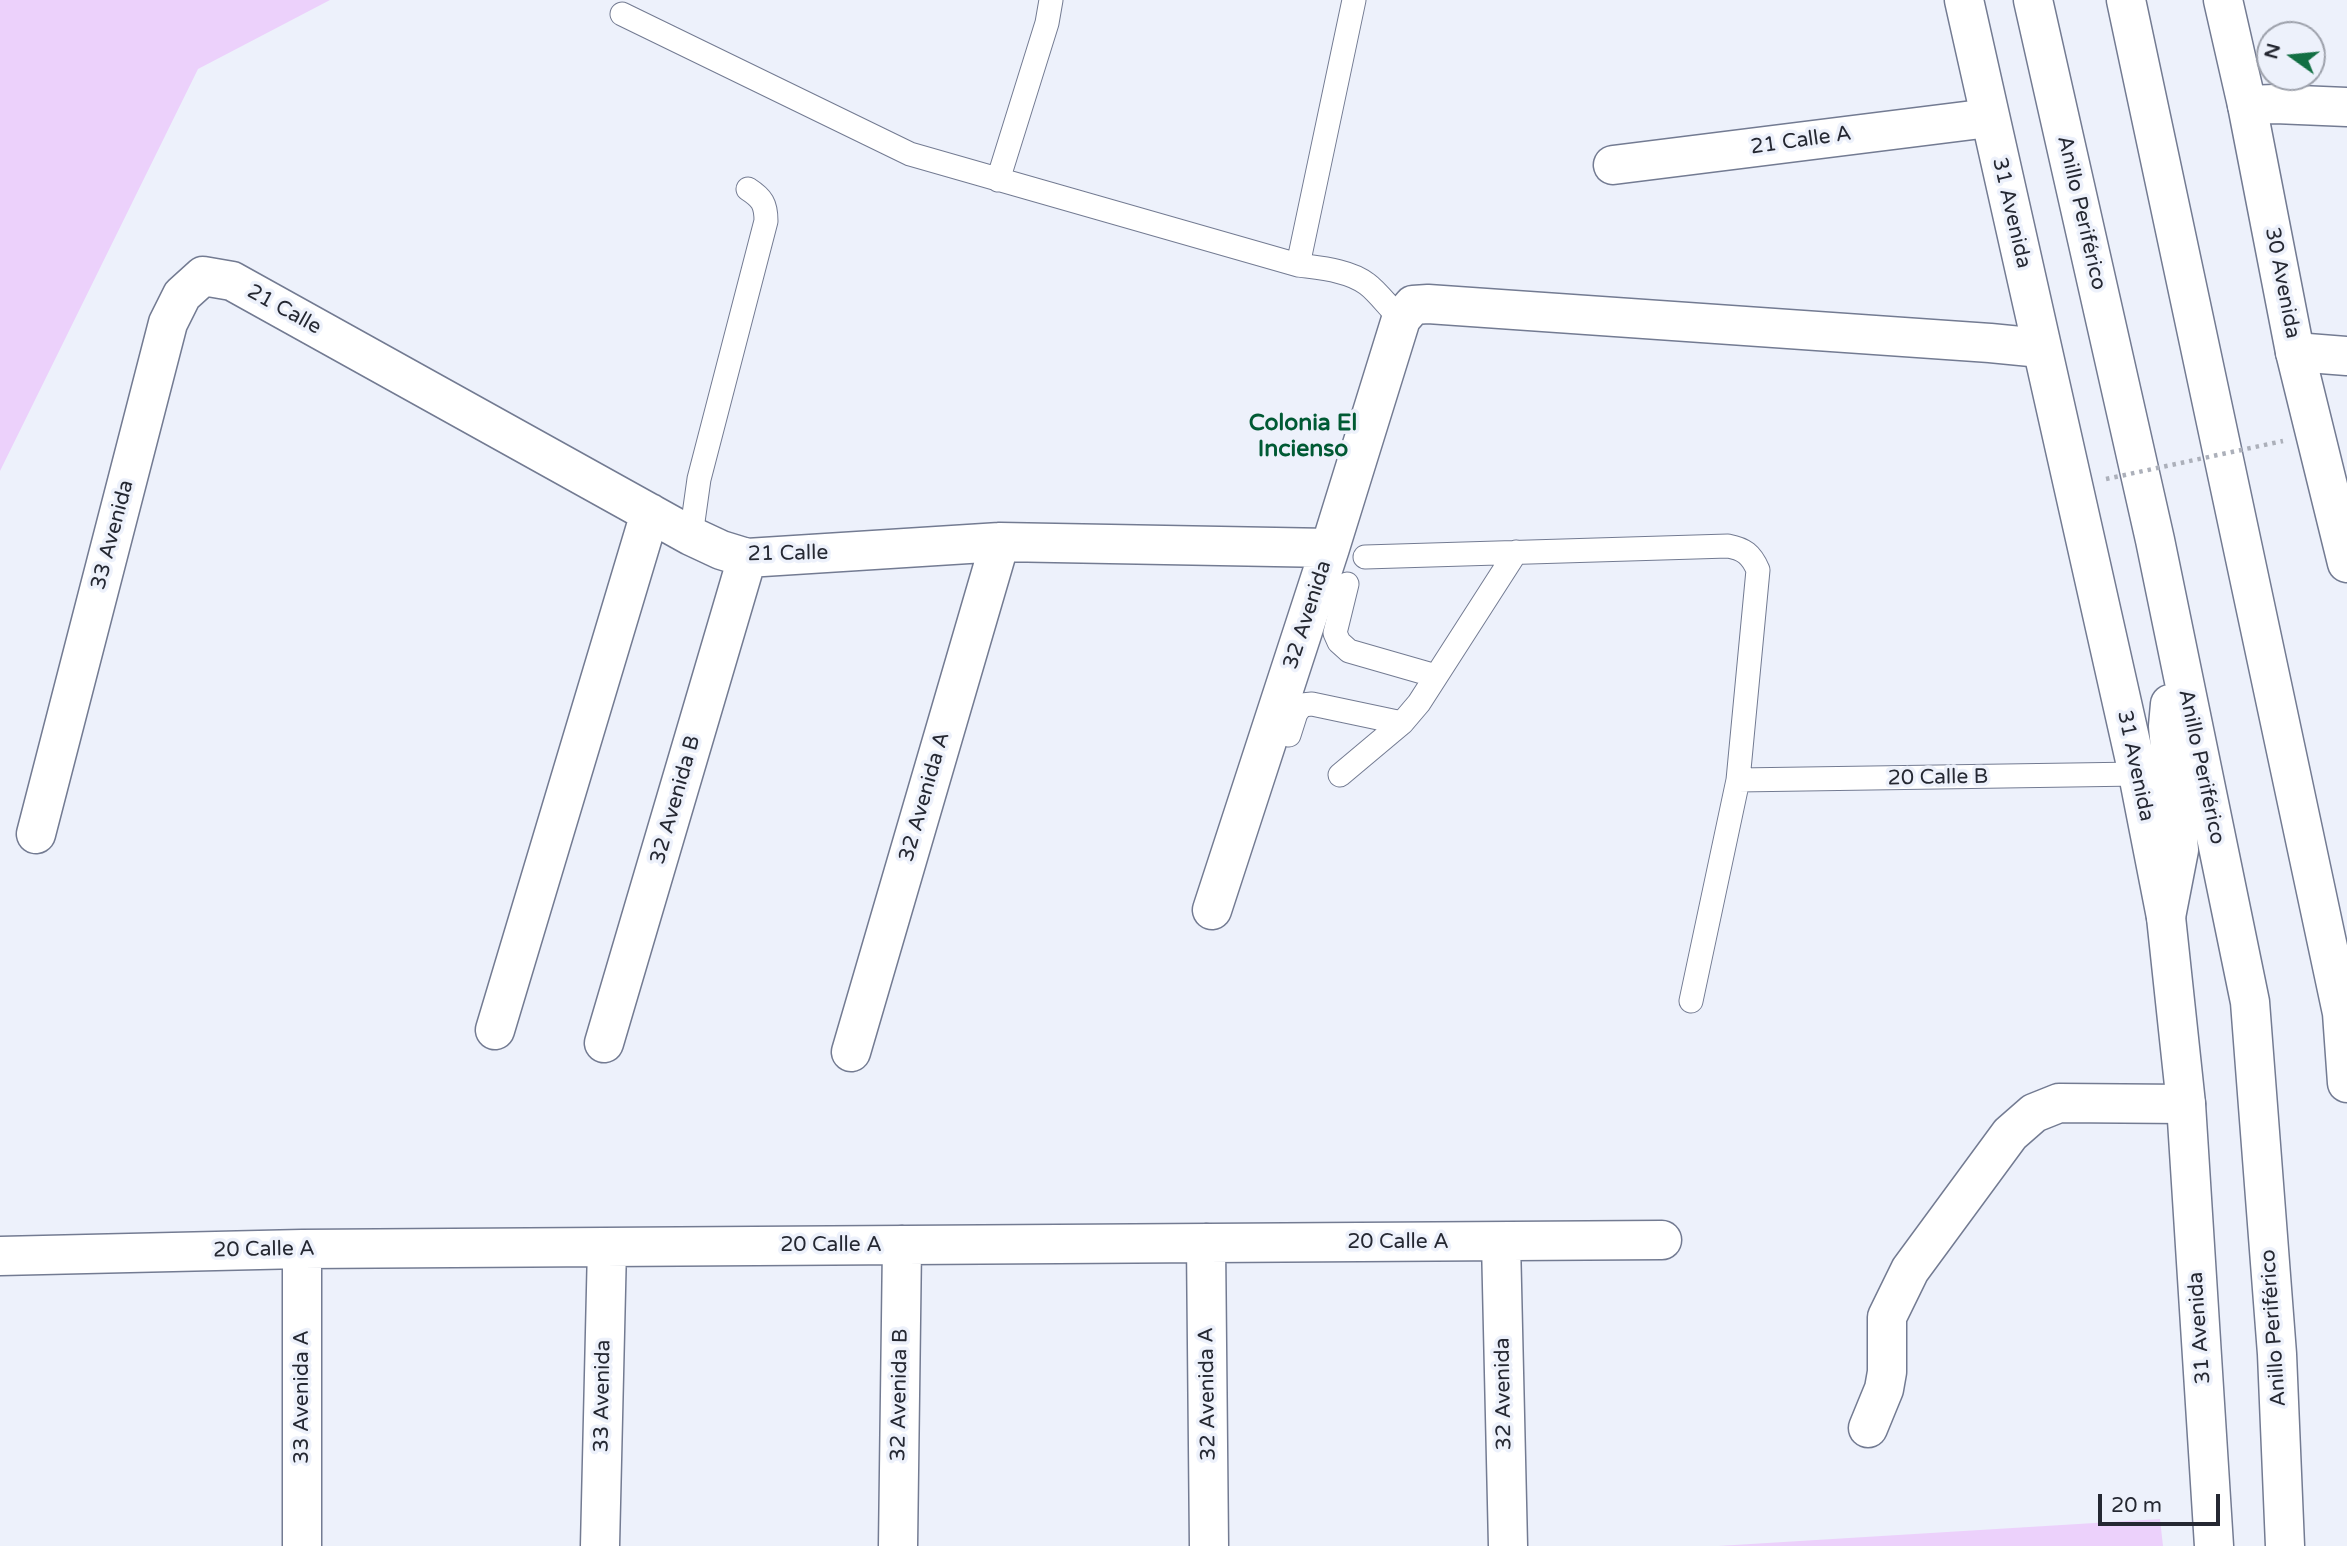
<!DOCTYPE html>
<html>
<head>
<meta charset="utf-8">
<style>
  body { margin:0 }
  #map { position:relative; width:2347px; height:1546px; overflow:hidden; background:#edf1fb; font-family:"Varela Round",sans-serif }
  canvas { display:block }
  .north { position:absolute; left:2256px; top:21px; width:70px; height:70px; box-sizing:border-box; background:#edf1fb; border:2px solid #9da1ab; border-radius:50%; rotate:285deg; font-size:19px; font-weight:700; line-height:28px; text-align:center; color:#252832 }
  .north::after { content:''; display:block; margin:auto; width:24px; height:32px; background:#126f43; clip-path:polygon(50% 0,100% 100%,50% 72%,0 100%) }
  .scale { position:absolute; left:2098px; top:1494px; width:122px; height:32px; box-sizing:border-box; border:4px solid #252832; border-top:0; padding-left:9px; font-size:21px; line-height:24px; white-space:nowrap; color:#252832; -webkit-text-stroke:5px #edf1fb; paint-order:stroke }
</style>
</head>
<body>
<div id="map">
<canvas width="2347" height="1546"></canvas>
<div class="north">N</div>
<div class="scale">20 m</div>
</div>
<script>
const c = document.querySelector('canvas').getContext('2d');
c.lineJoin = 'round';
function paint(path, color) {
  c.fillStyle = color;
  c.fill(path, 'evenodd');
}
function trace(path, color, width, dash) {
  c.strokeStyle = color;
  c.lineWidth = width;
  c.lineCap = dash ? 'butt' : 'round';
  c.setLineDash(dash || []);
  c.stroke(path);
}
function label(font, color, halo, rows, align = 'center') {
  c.font = font + ' "Varela Round",sans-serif';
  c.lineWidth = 7;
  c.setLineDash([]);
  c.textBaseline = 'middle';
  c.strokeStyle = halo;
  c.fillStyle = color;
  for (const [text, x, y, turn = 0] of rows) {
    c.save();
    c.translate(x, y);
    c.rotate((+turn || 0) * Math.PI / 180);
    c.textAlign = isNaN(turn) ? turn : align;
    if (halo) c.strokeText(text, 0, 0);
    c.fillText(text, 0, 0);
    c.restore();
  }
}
const green = new Path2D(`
  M0,0H330L198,69L0,471Z
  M2160,1519L2163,1546H1718Z`);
const service = new Path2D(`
  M622,14L910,154L1298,265C1319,268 1349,270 1367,284C1378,292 1390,309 1401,319
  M998,180L1047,23L1051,0
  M1298,265L1354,0
  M691,536L699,479L766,221C766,204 762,198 748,189
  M1365,557L1728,546C1744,549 1751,554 1758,570L1738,780L1691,1001
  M1347,584L1335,633L1339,642L1349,651L1436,676
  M1289,735L1296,713L1302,705L1312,704L1402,723
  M1340,775L1402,723L1419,703L1516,552
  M1738,780L2138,774`);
const minor = new Path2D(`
  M2247,105L2275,104L2347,107
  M1613,165L1989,118
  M2295,352L2347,356
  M36,834L168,323L182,295L203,276L232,281L691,536L721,550L747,558L1000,542L1330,548
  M1212,910L1330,548L1401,319L1413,305L1428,304L1990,343L2041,348
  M495,1030L650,513
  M604,1043L747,558
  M851,1052L1000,542
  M1501,1242L1508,1546
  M1206,1243L1209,1546
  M302,1249V1546
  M0,1256L302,1249L1662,1240
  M1868,1428L1884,1389L1887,1372V1317L1910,1270L2010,1134L2034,1113L2059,1103L2186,1104
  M600,1546L607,1247
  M898,1546L902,1245`);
const tertiary = new Path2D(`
  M1964,0L2138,774L2166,917L2186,1104L2214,1546
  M2223,0L2247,105L2295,352L2347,563`);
const trunk = new Path2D(`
  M2033,0L2155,540L2250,1002L2277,1354L2285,1546
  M2126,0L2342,1013L2347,1083
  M2166,917L2179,850L2168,726L2170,704`);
const pathBridge = new Path2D(`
  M2106,479L2283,441`);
const streetNames = [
  ["21 Calle A",1801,141,-8],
  ["31 Avenida",2011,213,77],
  ["Anillo Periférico",2081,213,77],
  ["30 Avenida",2282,283,79],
  ["21 Calle",284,310,29],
  ["33 Avenida",113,535,-75],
  ["21 Calle",788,554,-1],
  ["32 Avenida",1308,615,-72],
  ["31 Avenida",2135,766,78],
  ["Anillo Periférico",2201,767,78],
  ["20 Calle B",1938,778,-1],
  ["32 Avenida A",925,797,-74],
  ["32 Avenida B",676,800,-74],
  ["20 Calle A",1398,1242],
  ["20 Calle A",831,1245],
  ["20 Calle A",264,1250,-1],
  ["31 Avenida",2200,1328,-94],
  ["Anillo Periférico",2274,1328,-94],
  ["32 Avenida A",1208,1394,-91],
  ["32 Avenida",1504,1394,-91],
  ["32 Avenida B",900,1395,-89],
  ["33 Avenida",603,1396,-89],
  ["33 Avenida A",302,1397,-90]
];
const neighbourhoodNames = [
  ["Colonia El",1303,424],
  ["Incienso",1303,450]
];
paint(green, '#ecd1fb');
trace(service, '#737b92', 25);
trace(minor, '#737b92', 41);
trace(tertiary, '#737b92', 41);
trace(trunk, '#737b92', 41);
trace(service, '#fff', 23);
trace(minor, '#fff', 38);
trace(tertiary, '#fff', 38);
trace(trunk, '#fff', 38);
trace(pathBridge, '#acb0ba', 4.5, [3.5, 5]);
label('21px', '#252832', '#edf1fb', streetNames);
label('bold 23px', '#005a34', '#edf1fb', neighbourhoodNames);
</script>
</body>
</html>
